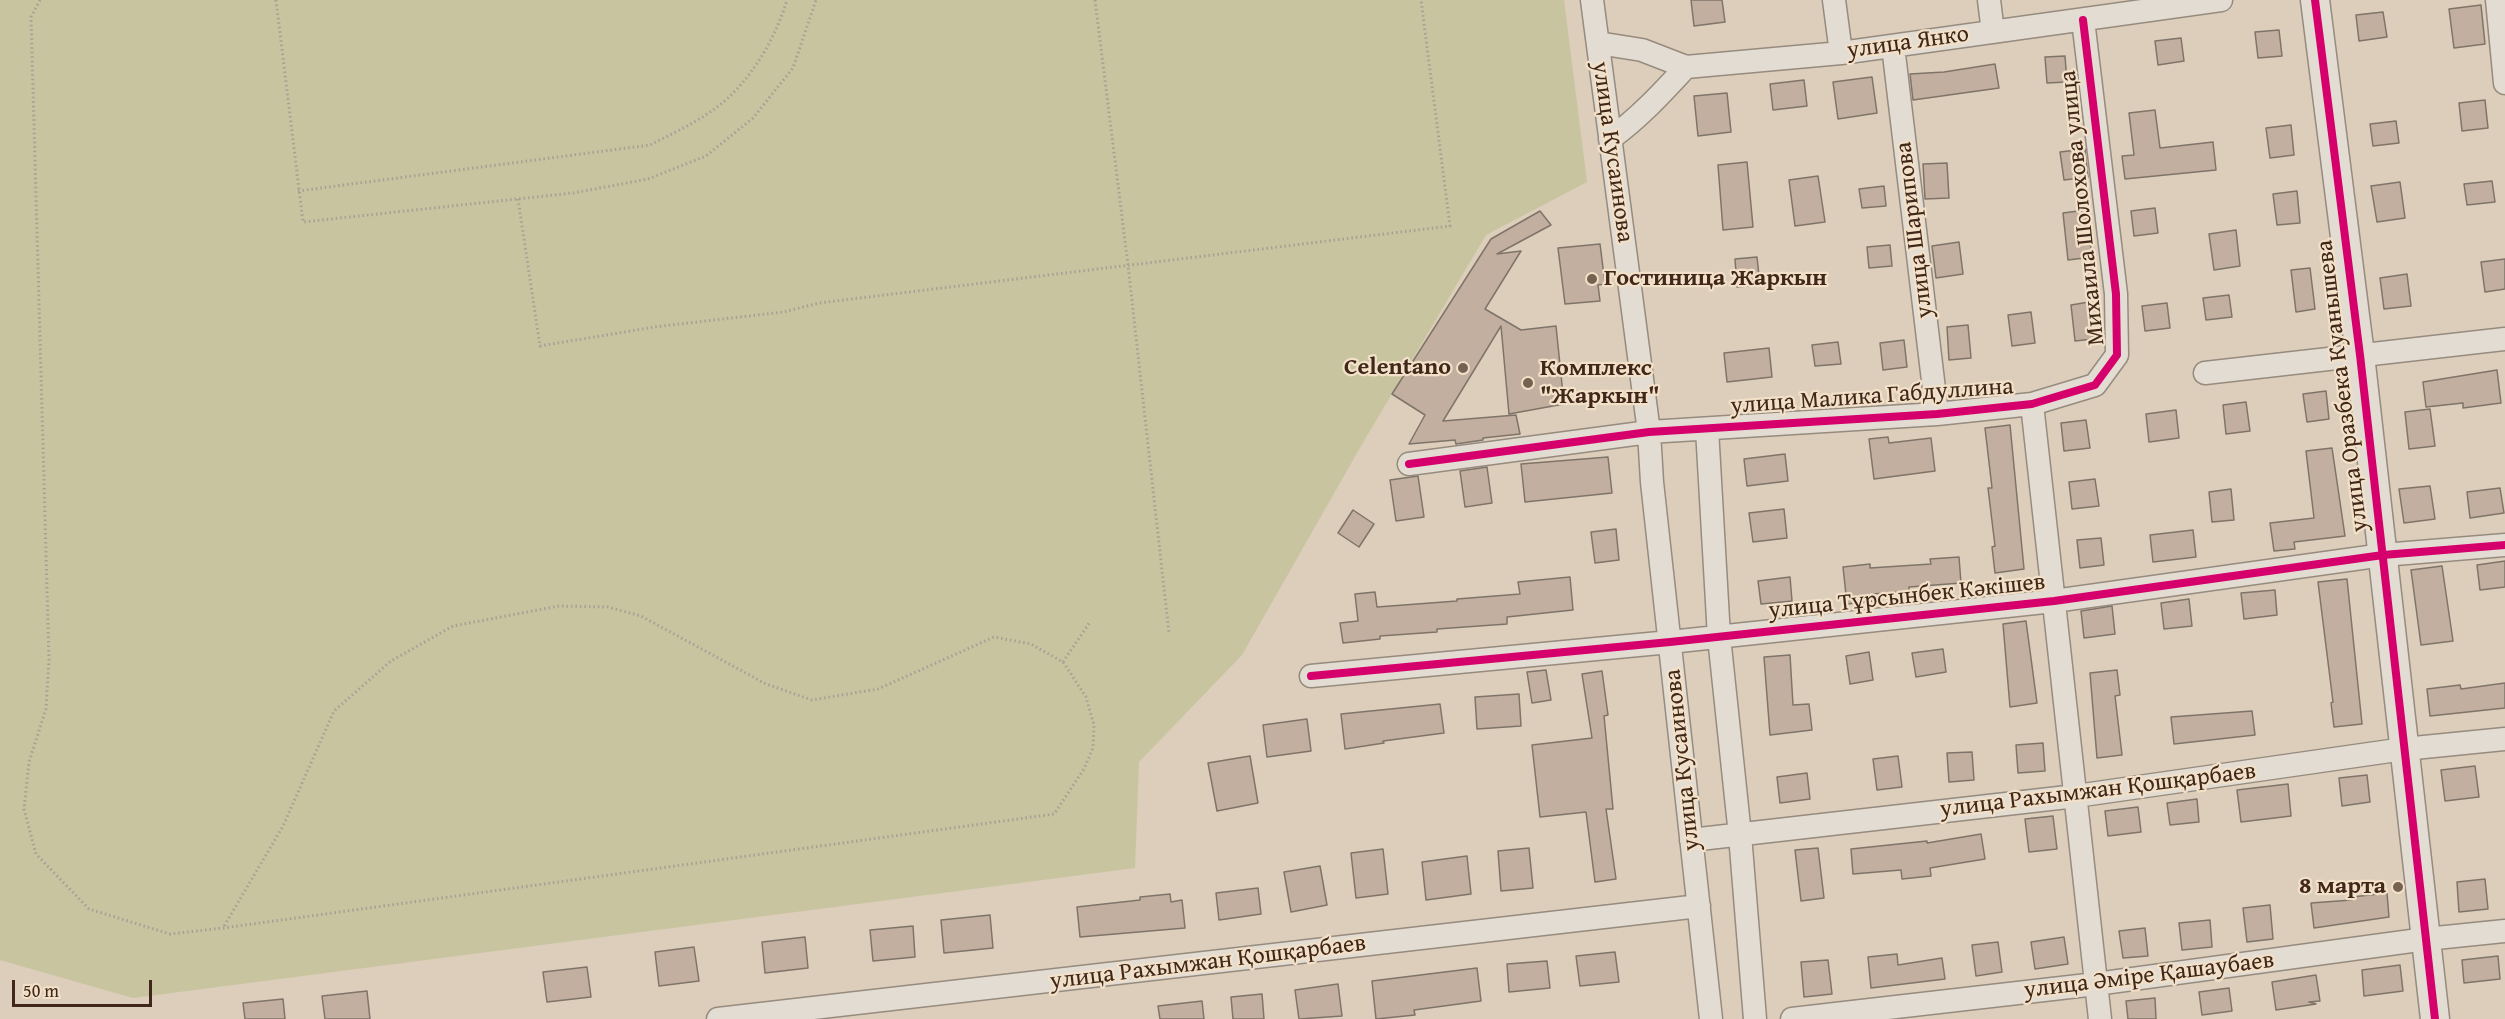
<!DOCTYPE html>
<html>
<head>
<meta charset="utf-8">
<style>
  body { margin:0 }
  #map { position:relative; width:2505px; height:1019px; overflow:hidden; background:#dcceba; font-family:"Gentium Book Plus",serif }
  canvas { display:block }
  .scale { position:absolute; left:12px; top:980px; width:140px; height:27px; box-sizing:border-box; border:3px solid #402719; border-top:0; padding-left:8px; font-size:18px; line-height:21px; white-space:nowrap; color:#402719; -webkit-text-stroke:4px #f2e1c8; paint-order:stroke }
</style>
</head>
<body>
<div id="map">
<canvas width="2505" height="1019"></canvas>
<div class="scale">50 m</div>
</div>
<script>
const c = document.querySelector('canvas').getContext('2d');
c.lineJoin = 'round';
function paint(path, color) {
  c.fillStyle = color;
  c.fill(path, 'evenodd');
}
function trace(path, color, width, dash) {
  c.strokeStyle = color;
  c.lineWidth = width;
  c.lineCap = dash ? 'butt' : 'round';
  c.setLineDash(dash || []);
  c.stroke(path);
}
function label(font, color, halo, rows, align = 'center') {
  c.font = font + ' "Gentium Book Plus",serif';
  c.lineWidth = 4.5;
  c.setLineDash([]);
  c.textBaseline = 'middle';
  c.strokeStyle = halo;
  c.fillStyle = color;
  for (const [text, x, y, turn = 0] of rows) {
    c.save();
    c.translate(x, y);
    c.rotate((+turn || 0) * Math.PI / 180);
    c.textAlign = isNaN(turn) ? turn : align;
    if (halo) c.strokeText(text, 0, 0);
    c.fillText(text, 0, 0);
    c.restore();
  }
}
const green = new Path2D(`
  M0,0H1564L1587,182L1486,235L1361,446L1242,655L1139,762L1135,868L133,998L0,960Z`);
const building = new Path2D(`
  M1691,0H1722L1725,22L1694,26Z
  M2481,5L2485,44L2454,48L2449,9Z
  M2383,12L2387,37L2359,41L2356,15Z
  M2279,30L2282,56L2258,58L2255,32Z
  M2181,38L2184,61L2158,65L2155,41Z
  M2065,56L2067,82L2047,83L2045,57Z
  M1995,64L1999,88L1913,100L1910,74L1944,72Z
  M1872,77L1877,113L1838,119L1833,82Z
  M1804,80L1807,106L1773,110L1770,84Z
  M1727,93L1731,132L1698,136L1694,96Z
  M2485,100L2488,128L2462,131L2459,103Z
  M2155,110L2160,148L2213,142L2216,170L2125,179L2122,156L2134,155L2129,113Z
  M2396,121L2399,143L2373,146L2370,124Z
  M2291,125L2294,155L2270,158L2266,128Z
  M2085,149L2088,177L2064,180L2060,152Z
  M1747,162L1753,227L1723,230L1718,165Z
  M1947,163L1949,198L1925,199L1923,164Z
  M1818,176L1825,222L1795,226L1789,180Z
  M2492,181L2495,202L2467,205L2464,184Z
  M2400,182L2405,218L2377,222L2371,186Z
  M1884,186L1886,206L1862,208L1859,189Z
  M2297,191L2300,223L2277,225L2273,194Z
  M2155,208L2158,233L2134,236L2131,211Z
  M2086,210L2092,257L2068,260L2063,213Z
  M1540,211L1551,225L1497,254L1521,251L1485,309L1521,330L1556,326L1564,404L1509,414L1501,326L1443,421L1516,415L1520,434L1483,438V440L1456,444L1455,440L1409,444L1425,415L1392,394L1491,239Z
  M2236,230L2240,266L2214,270L2209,234Z
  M1959,242L1963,274L1936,278L1932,246Z
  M1600,244L1605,284L1598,285L1600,301L1565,304L1558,248Z
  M1890,245L1892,266L1869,268L1867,247Z
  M1757,257L1760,285L1737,287L1735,259Z
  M2505,259V289L2485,292L2481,262Z
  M2310,268L2315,309L2296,312L2291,270Z
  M2407,274L2411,306L2384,309L2380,278Z
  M2229,295L2232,317L2206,320L2203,298Z
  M2089,302L2093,339L2075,341L2071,305Z
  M2167,303L2170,328L2145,331L2142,306Z
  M2031,312L2035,343L2012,346L2008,315Z
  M1968,325L1971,358L1949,360L1947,327Z
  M1904,340L1907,367L1883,370L1880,343Z
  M1838,342L1841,364L1815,366L1812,345Z
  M1769,348L1772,377L1727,382L1724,353Z
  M2497,370L2501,403L2463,408V403L2426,407L2423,382Z
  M2326,391L2329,419L2307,422L2303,394Z
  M2246,402L2250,431L2226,434L2223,405Z
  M2430,409L2435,446L2409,449L2405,412Z
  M2176,410L2179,438L2149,442L2146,414Z
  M2086,420L2090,448L2064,451L2061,423Z
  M2010,425L2024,569L1995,573L1992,547L1995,546L1988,488H1992L1985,428Z
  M1888,437L1889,443L1931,438L1935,471L1874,479L1869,439Z
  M2332,448L2345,536L2294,542L2295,549L2274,551L2270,523L2314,518L2306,451Z
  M1785,454L1788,481L1747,486L1744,459Z
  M1608,457L1612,493L1525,502L1521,464Z
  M1487,467L1492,503L1465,507L1460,471Z
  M1418,476L1424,517L1396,521L1390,480Z
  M2095,479L2099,506L2072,509L2069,482Z
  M2430,486L2435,519L2404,523L2399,489Z
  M2500,488L2504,513L2470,518L2467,492Z
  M2231,489L2234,520L2212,522L2209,492Z
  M1784,509L1787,538L1753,542L1749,513Z
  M1353,510L1374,524L1359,547L1338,533Z
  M1616,529L1619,560L1595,563L1591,532Z
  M2193,530L2196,557L2153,562L2150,535Z
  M2101,538L2104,565L2080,568L2077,540Z
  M1959,557L1961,583L1909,587V591L1873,594L1874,601L1847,604L1843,567L1870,564V568L1931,564L1930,559Z
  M2505,561V587L2480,590L2477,565Z
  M2442,566L2453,641L2421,645L2411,570Z
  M1570,577L1573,610L1507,617V624L1437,629V632L1380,636V639L1343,643L1340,623L1358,621L1355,594L1375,592L1377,607L1457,601V599L1520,594L1518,582Z
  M1790,577L1792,601L1761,604L1758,581Z
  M2347,579L2362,724L2334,727L2331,703L2333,702L2318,582Z
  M2275,590L2277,615L2244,619L2241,593Z
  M2189,599L2192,626L2164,629L2161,603Z
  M2112,606L2115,634L2084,638L2081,611Z
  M2026,621L2037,703L2010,707L2003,624Z
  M1943,649L1946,672L1916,677L1912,653Z
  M1869,652L1873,680L1850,684L1846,656Z
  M1790,655L1793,705L1809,704L1812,730L1770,735L1764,657Z
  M1546,670L1551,700L1532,703L1527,672Z
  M2117,670L2120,695L2115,696L2122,755L2097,758L2090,673Z
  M1602,671L1608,715L1604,716L1613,809H1606L1616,879L1595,882L1586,812L1540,817L1532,745L1592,738L1582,674Z
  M2505,683V708L2430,716L2427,689L2460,685L2461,689Z
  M1519,694L1521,726L1477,729L1475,697Z
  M1440,704L1444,733L1383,741L1384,743L1345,749L1341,714Z
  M2252,711L2255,735L2174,744L2171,717Z
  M1307,719L1311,751L1267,757L1263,725Z
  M2043,743L2045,771L2018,773L2016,745Z
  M1972,752L1974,780L1949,782L1947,753Z
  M1250,756L1258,803L1217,811L1208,763Z
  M1898,756L1902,787L1877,790L1873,759Z
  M2475,766L2479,797L2445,801L2441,770Z
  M1807,773L1810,799L1780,803L1777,777Z
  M2367,775L2370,802L2342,806L2339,778Z
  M2288,784L2291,816L2241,822L2237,790Z
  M2197,799L2199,822L2170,825L2167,803Z
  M2138,807L2141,832L2108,836L2105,811Z
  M2053,816L2057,849L2029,852L2025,819Z
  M1981,834L1985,859L1930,868L1931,876L1902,879L1901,870L1853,874L1851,849L1927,841V843Z
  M1529,848L1533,888L1501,891L1498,851Z
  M1818,848L1824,898L1801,901L1795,850Z
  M1383,849L1388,894L1356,898L1351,853Z
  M1467,856L1471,894L1426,900L1422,862Z
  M1320,866L1327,905L1291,912L1284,872Z
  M2485,879L2488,909L2459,912L2457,882Z
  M1258,888L1261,914L1219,920L1216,893Z
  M2387,893L2389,917L2314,928L2311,903L2352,900V897Z
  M1170,894L1171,902L1182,900L1185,928L1080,937L1077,907L1140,900V897Z
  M2270,905L2273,939L2247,942L2243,908Z
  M990,915L993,948L944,953L941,920Z
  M2210,920L2212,947L2182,950L2179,923Z
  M913,926L915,957L873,961L870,930Z
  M2145,928L2148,956L2123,958L2119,931Z
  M805,937L808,968L765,973L762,942Z
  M2064,937L2068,964L2035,969L2031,942Z
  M1998,942L2002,972L1976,976L1972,945Z
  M694,947L699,981L659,986L655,952Z
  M1615,952L1619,982L1580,986L1576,956Z
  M1897,954L1898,965L1942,958L1945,979L1871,988L1868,957Z
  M2498,956L2500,979L2464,983L2462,960Z
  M1828,960L1832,994L1804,997L1801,962Z
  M1547,961L1550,988L1509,992L1507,964Z
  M2400,965L2403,991L2364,996L2362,970Z
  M587,967L591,997L547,1002L543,972Z
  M1477,968L1481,1001L1414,1010L1415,1015L1376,1019L1372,981Z
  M2316,975L2320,1001L2309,1002L2316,1004L2276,1010L2272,982Z
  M1338,984L1342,1016L1299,1019L1295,990Z
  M2229,988L2232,1011L2202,1015L2199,992Z
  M367,991L370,1019H325L322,996Z
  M1262,994L1264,1019H1233L1231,997Z
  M2155,998L2156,1019H2128L2126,1001Z
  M283,999L285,1019H245L243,1003Z
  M1202,1001L1204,1019H1160L1158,1006Z`);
const path = new Path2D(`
  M40,0L31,17L49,660L46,709L29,762L24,809L36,854L89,909L170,934L223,928L1054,814L1084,769L1093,748L1094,725L1086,697L1063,662L1031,644L994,637L878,689L812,700L766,684L641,616L608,607L559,606L453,626L391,661L334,711L283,826L223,928
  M276,0L303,222L573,193L648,179L706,156L753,118L793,68L816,0
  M1095,0L1128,265L1169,633
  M298,191L650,145C679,130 711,116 733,93C758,68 777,33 787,0
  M518,199L540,346L654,327L783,312L819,303L1450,226L1421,0
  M1063,662L1090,622`);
const minor = new Path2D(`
  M1592,0L1649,432L1652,482L1711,1019
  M1834,0L1841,53
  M1989,0L1993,32
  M2497,0L2505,83
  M1598,43L1642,50L1686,67L1841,53L2221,0
  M1893,46L1937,414
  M1610,139C1639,118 1662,93 1686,67
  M2205,373L2505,339
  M2032,404L2100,1019
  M1707,429L1719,637L1740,835L1755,1019
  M1409,464L1649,432L1937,414L2032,404L2095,385L2117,355L2116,294L2083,20
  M1311,676L1670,642L2054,601L2383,555L2505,545
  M1691,840L2076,796L2404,749L2505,739
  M718,1019L1699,906
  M1792,1019L2096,984L2426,939L2505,931`);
const tertiary = new Path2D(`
  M2315,0L2360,355L2435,1019`);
const cycleway = new Path2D(`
  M2315,0L2360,355L2435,1019
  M1409,464L1649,432L1937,414L2032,404L2095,385L2117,355L2116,294L2083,20
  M1311,676L1670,642L2054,601L2383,555L2505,545`);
const markers = [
  [1592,279,6,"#776151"],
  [1463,368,6,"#776151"],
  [1528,383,6,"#776151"],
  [2398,887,6,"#776151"]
];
const streetNames = [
  ["улица Янко",1908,43,-8],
  ["улица Кусаинова",1612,152,82],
  ["Михаила Шолохова улица",2083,208,-96],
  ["улица Шарипова",1915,230,-97],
  ["улица Оразбека Куанышева",2343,386,-97],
  ["улица Малика Габдуллина",1872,397,-4],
  ["улица Тұрсынбек Кәкішев",1907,597,-6],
  ["улица Кусаинова",1683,760,-96],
  ["улица Рахымжан Қошқарбаев",2098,791,-7],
  ["улица Рахымжан Қошқарбаев",1208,963,-7],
  ["улица Әміре Қашаубаев",2149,976,-7]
];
const poiNames = [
  ["Гостиница Жаркын",1604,279],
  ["Celentano",1451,368,"right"],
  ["Комплекс",1540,369],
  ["\"Жаркын\"",1540,397],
  ["8 марта",2386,887,"right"]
];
paint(green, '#c8c49f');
paint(building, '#c3af9f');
trace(building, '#7f7469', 1.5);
trace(minor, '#968b7e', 25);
trace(tertiary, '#968b7e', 31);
trace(path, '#a79f95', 3, [1.5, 3]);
trace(minor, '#e3dcd2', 22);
trace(tertiary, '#e3dcd2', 28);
trace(cycleway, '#d6006c', 8);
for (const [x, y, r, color] of markers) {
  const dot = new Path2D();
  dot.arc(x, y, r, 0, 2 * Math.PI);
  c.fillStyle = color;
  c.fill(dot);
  trace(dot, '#f2e1c8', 2);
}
label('24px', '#402719', '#f2e1c8', streetNames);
label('bold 24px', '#402719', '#f2e1c8', poiNames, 'left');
</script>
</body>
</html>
